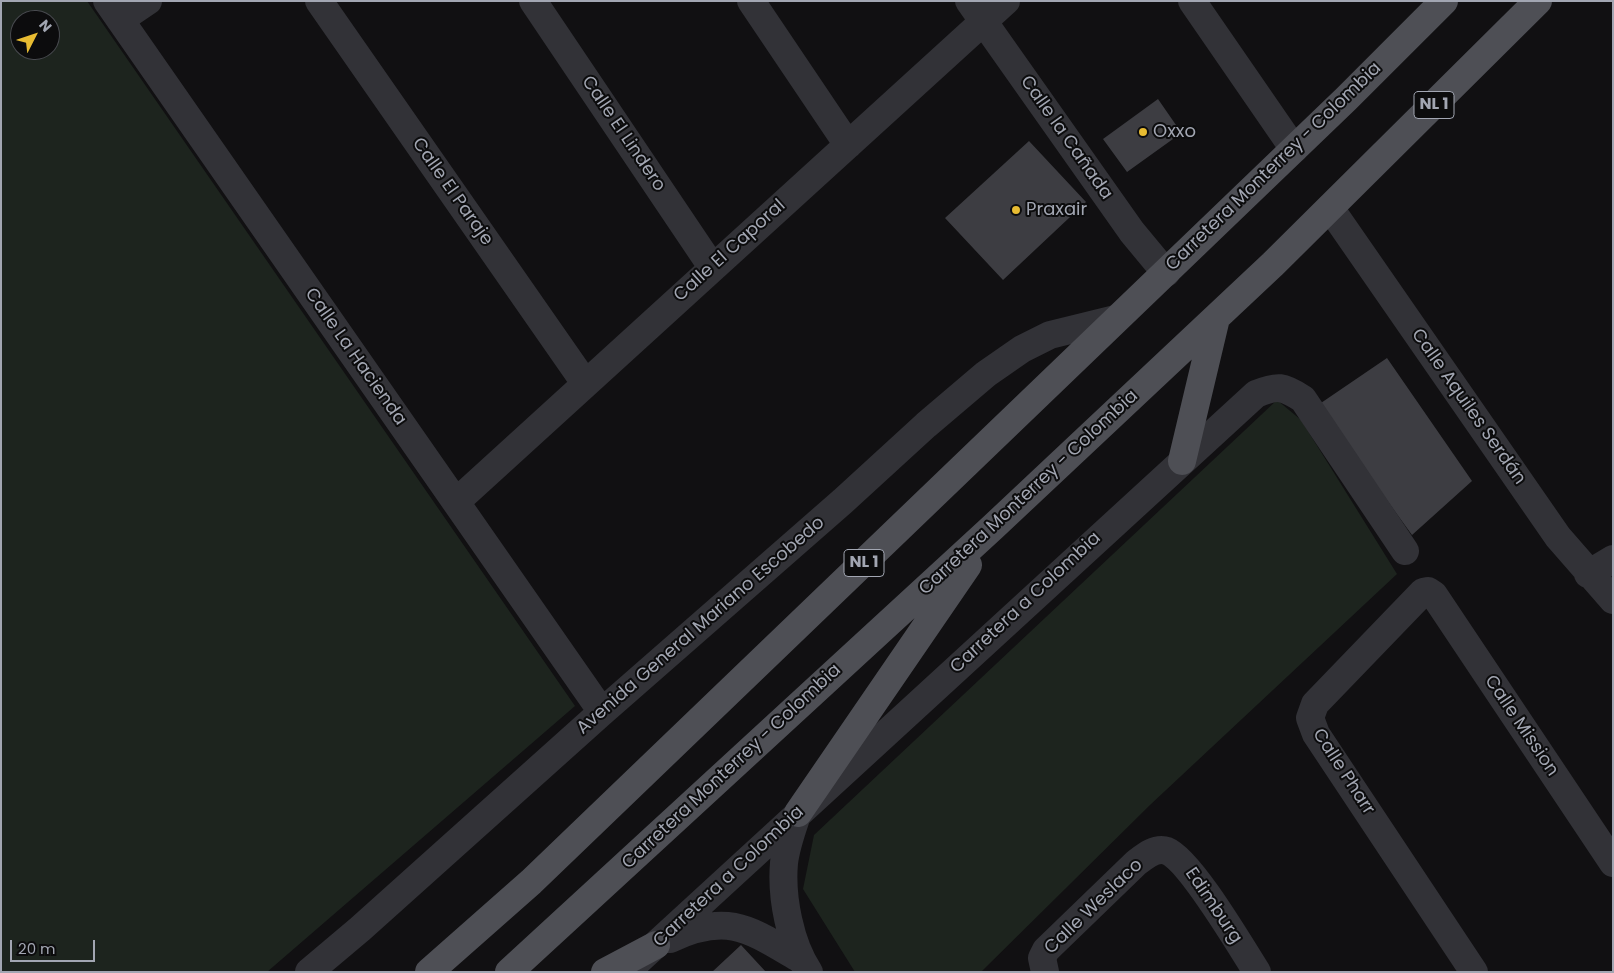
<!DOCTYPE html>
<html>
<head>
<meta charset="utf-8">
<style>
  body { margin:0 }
  #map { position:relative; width:1614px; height:973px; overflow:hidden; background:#111012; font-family:Poppins,sans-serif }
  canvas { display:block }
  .frame { position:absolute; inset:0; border:2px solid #a2a6b2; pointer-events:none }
  .north { position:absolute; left:10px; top:10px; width:50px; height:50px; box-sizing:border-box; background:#0c0c0d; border:1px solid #484a4f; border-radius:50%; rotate:49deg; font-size:14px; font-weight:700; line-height:20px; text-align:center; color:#a2a6b2 }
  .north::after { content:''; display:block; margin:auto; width:18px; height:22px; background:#e8bc32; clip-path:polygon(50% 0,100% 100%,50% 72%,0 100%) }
  .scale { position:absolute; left:10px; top:940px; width:85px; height:22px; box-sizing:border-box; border:2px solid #a2a6b2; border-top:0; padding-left:6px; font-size:15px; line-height:18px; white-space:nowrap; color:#a2a6b2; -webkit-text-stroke:4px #0c0c0d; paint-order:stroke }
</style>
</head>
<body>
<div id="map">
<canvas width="1614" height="973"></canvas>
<div class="frame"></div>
<div class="north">N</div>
<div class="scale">20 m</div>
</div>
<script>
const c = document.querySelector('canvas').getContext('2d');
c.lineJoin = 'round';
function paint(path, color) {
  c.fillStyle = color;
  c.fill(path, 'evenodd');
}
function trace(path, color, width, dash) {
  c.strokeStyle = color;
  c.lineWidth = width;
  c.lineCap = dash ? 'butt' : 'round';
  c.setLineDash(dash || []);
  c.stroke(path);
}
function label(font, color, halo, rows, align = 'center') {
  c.font = font + ' Poppins,sans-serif';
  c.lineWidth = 4;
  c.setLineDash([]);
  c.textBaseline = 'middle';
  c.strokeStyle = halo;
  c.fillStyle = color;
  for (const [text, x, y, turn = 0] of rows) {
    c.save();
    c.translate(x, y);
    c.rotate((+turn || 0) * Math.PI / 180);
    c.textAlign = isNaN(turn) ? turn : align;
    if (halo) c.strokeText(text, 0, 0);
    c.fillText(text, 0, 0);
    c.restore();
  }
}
const green = new Path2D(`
  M1,1H87L575,706L267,972H1ZM20,20H50V50H20Z
  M1277,400L1301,420L1397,574L1150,805L981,972H855L803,889L814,835Z`);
const building = new Path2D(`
  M1158,99L1176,125L1173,139L1127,172L1103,139Z
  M1029,141L1086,202L1003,280L945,218Z
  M1387,358L1472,481L1412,535L1318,405Z
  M741,945L766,972H712Z`);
const minor = new Path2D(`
  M107,1L602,712
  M319,1L585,383
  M533,1L712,267
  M751,1L848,145
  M969,1L1132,232L1166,273
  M1192,1L1294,149
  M120,20L148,1
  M1330,208L1558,537L1613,600
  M456,502L1006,1
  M1588,574L1613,559
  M797,815C792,830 786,846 784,863C781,897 790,944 809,972
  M670,939C728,912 749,929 800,959
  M638,961L1256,394C1278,385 1283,386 1303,399L1405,551
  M309,972L360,929L602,712L843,501L926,425L986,374L1022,349L1050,335L1115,319
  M1045,972L1042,958L1046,950L1136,863C1145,856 1156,847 1167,851C1190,860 1241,947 1257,972
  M1474,972L1316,734L1310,718L1315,704L1423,592L1428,591L1434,595L1613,863`);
const major = new Path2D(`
  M1182,461L1216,318
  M798,813L968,565
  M429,972L531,882L1346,99L1444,1
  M509,972L993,527L1273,264L1538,1
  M605,972L656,945`);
const markers = [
  [1143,132,5,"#e8bc32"],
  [1016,210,5,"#e8bc32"]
];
const shields = [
  [1434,105,40],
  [864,563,40]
];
const shieldNames = [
  ["NL 1",1434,105],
  ["NL 1",864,563]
];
const poiNames = [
  ["Oxxo",1153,132],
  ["Praxair",1026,210]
];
const streetNames = [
  ["Calle El Lindero",623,134,56],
  ["Calle la Cañada",1066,138,55],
  ["Carretera Monterrey - Colombia",1274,167,-44],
  ["Calle El Paraje",452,192,55],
  ["Calle El Caporal",730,251,-42],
  ["Calle La Hacienda",355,357,55],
  ["Calle Aquiles Serdán",1468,407,55],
  ["Carretera Monterrey - Colombia",1029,493,-43],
  ["Carretera a Colombia",1026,603,-43],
  ["Avenida General Mariano Escobedo",701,626,-41],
  ["Calle Mission",1521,726,56],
  ["Carretera Monterrey - Colombia",732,767,-43],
  ["Calle Pharr",1343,772,57],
  ["Carretera a Colombia",729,877,-43],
  ["Edimburg",1213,906,56],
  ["Calle Weslaco",1094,907,-44]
];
paint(green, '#1d241e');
paint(building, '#3d3d42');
trace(minor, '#323237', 28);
trace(major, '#4e4f55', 28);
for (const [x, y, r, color] of markers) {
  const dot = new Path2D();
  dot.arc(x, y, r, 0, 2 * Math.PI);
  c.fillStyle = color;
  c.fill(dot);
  trace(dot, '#0c0c0d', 2);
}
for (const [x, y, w] of shields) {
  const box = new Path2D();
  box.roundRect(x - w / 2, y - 13.5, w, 27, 4);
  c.fillStyle = '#0c0c0d';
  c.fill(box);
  trace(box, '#a2a6b2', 1);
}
label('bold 16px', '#a2a6b2', null, shieldNames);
label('18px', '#a2a6b2', '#0c0c0d', poiNames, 'left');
label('18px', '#a2a6b2', '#0c0c0d', streetNames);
</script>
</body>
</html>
